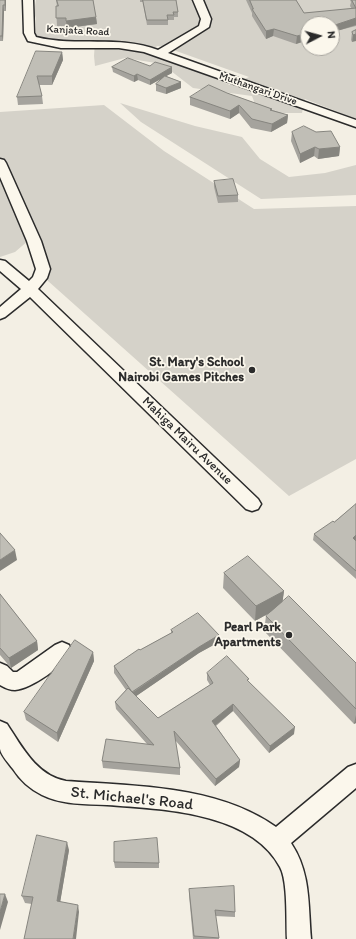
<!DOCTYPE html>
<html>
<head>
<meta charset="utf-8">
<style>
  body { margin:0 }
  #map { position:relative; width:356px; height:939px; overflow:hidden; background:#f3efe4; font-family:Itim,sans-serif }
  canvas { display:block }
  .north { position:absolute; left:300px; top:16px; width:40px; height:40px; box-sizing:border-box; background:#fbf7ec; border:1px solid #a8a59f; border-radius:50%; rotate:84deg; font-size:11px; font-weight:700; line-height:16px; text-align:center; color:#2b2b2b }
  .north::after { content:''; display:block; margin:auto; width:14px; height:18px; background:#2b2b2b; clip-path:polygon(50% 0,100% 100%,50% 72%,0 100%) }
</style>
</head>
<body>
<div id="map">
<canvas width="356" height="939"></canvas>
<div class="north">N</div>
</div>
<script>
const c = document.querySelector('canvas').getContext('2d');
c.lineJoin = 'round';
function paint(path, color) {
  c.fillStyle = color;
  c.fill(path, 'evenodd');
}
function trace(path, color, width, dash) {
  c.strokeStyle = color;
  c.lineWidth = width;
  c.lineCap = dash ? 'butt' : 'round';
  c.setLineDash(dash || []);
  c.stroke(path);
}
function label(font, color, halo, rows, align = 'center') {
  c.font = font + ' Itim,sans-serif';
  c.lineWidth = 3.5;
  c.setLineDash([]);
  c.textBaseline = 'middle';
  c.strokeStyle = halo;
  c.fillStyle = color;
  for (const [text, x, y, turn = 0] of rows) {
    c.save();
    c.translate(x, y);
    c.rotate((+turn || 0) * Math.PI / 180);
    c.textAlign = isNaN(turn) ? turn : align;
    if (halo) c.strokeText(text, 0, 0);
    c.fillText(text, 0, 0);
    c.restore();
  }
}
const green = new Path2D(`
  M36,0H356V119L305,99L302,113H275L256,107L252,96L193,88L162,64L125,58L95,66L94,56L95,42L51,41L36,36V19L34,12ZM308,24H332V48H308ZM158,46L165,47L249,77L230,85L201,73L182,57L141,52Z
  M120,103L195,126L242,137L260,159L289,177L325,173L356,165V195L261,199L141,122Z
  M104,105L164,151L254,209L356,206V459L289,496L48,281L29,240L15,252L0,257V112Z`);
const street = new Path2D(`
  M23,0H33L34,33L36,37C76,47 119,35 158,50L199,26L201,19L193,0H203L211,19L209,27L168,53L356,120V127L144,52L119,48H61L28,41L24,33Z
  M0,159L4,160L6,163L41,241L50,269L47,278L38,289L258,499L261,504L258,509L252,511L246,509L30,297L5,317L0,319V307L21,289L0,271V260L5,261L29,281L33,277L36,269L27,241L0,177Z
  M62,642L69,645L72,651C65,665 31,689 15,690C10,690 5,688 0,685V663L7,666L13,672H17L55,645Z
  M0,721L7,724C22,747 37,776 66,781C135,786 217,785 276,827L348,767L356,764V788L291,843C311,873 308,905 311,939H287C286,921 288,881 280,867C251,812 162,809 107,805C86,804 62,805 42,795C30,789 20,780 13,769C9,764 1,755 0,749C0,740 0,730 0,721Z`);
const wall = new Path2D(`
  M0,0H6V11H4L3,41H0Z
  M56,0H93L97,24L67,28L66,26H57L56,6H57Z
  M140,0H176L178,12V17H174V20H168V25H147L143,2H140Z
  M246,0H296L304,13L352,9L350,6L351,2L350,0H356V26L332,32V24H308V40L296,44L273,36L266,39L252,16V13Z
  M356,30L352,42L351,40L352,32Z
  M62,52L63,60L52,85H39L42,96L43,104L18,105L17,97Z
  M150,66L172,67V73L166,76L181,82V88L166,94L156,91V84L162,78L150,85L138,80L134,82L113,72L112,67Z
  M227,93L272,109V110L288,115L287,123L271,132L251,128L239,113L230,119L190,105V97Z
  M292,132L340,147L339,156L318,159L314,156L300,163L291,141Z
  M214,181L238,195V202L218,203L214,187Z
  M356,504V579L313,540L314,534L334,522Z
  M224,573L284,591L282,603L356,663V723L354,724L264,631L266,616L271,612L255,621L223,588Z
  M0,594L37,641L38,650L11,668L0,655Z
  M171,630L219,635V642L199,653L136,696L158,718L210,685L207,680V673L249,682L294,734L269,753L233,711L216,726L240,760L239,767L215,786L175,740L180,768V775L103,768L102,761L147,744L116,709L115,702L126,690L114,673V666L140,650L171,633Z
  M93,652L94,661L58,742L26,720L24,712Z
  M69,850L60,902L79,912L32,904L25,903L22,896Z
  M114,862L159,863V868H115Z
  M189,889L235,912V917L215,916L219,939H193L189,895Z`);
const shadedWall = new Path2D(`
  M5,0H6V11L5,5Z
  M3,5L4,11L3,41L2,36Z
  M96,17L97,24L67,28L66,21Z
  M356,18V25L334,32L335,25Z
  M274,29L273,36L266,39V31Z
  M308,33V40L296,44L297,36Z
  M356,34V41L352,42L353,35Z
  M62,52L63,60L52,85V76Z
  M172,67V73L150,85V80Z
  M137,74L138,80L134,82V76Z
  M181,82V88L166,94V88Z
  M239,105V113L230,119V111Z
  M288,115L287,123L271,132L272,124Z
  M315,147L314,156L300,163V154Z
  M340,147L339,156L318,159L319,149Z
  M356,535V541L353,538Z
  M15,550L17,560L0,571V560Z
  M284,591L282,606L255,621L256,606Z
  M219,635V642L199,653L132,699V693L199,647Z
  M37,641L38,650L11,668L9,658Z
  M93,652L94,661L58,742L57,733Z
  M233,704V711L212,728V721Z
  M356,715V723L354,724Z
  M295,727L294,734L269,753L270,746Z
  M240,760L239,767L215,786L216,779Z
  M67,842L69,850L59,909L57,901Z
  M5,894L8,902L0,930V912Z
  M78,905L79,912L76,939H73Z`);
const building = new Path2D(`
  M0,0H5V5H3L2,36H0Z
  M57,0H93L96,17L66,21V18H56V6H58Z
  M143,0H176L178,12H173L174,15H167L168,20H147Z
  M250,0H296L304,13L356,8V18L335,25H332V24H308V33L297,36L274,29L266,31L252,9H253Z
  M352,0H356V8Z
  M356,30V34L353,35L352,32Z
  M36,51L62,52L52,76H37L42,96L17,97Z
  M128,58L150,66L155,62L172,67L150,80L137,74L134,76L112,67Z
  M165,76L181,82L166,88L156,84Z
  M209,85L227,93L272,109L270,110L288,115L272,124L252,119L239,105L230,111L190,97Z
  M304,126L316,132L331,131L340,147L319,149L315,147L300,154L292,132Z
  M233,179L238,195L218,196L214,181Z
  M356,504V535L353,538L356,541V571L314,534L333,521L334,522Z
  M0,533L15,550L0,560Z
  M248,556L284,591L256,606L224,573Z
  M0,594L37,641L9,658L0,648Z
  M289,596L356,663V709L266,616Z
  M198,613L219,635L199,647L132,692L130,689L114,666L139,649L140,650L173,632L171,630Z
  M75,640L93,652L57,733L24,712Z
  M227,656L249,679L247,680L295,727L270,746L233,704L212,721L240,760L216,779L174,731L180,768L102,761L106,739L154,745L115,702L128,688L158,718L213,683L207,673Z
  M37,835L67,842L57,901L78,905L73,939H24L33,897L22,896Z
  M157,838L159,863L114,862V842Z
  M234,886L235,912L215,910L219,938L194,936L189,889Z
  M0,894H5L0,912Z`);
const markers = [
  [252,370,4,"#2b2b2b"],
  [289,635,4,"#2b2b2b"]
];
const farStreetnames = [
  ["Kanjata Road",78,31,3],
  ["Muthangari Drive",258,89,19]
];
const poiNames = [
  ["St. Mary's School",244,363],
  ["Nairobi Games Pitches",244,378],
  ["Pearl Park",281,628],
  ["Apartments",281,643]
];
const streetNames = [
  ["Mahiga Mairu Avenue",187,441,44]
];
const nearStreetnames = [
  ["St. Michael's Road",132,799,6]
];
paint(green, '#d5d2c9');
trace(street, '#2b2b2b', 3);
paint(street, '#fbf7ec');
paint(wall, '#a5a39d');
paint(shadedWall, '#86857f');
paint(building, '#c0beb6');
trace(building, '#86857f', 1);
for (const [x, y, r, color] of markers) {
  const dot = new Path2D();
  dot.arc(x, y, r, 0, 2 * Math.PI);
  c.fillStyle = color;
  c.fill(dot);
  trace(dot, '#fbf7ec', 1.5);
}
label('11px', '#2b2b2b', '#fbf7ec', farStreetnames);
label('bold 13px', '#2b2b2b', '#fbf7ec', poiNames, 'right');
label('13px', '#2b2b2b', '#fbf7ec', streetNames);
label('16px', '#2b2b2b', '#fbf7ec', nearStreetnames);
</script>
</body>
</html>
